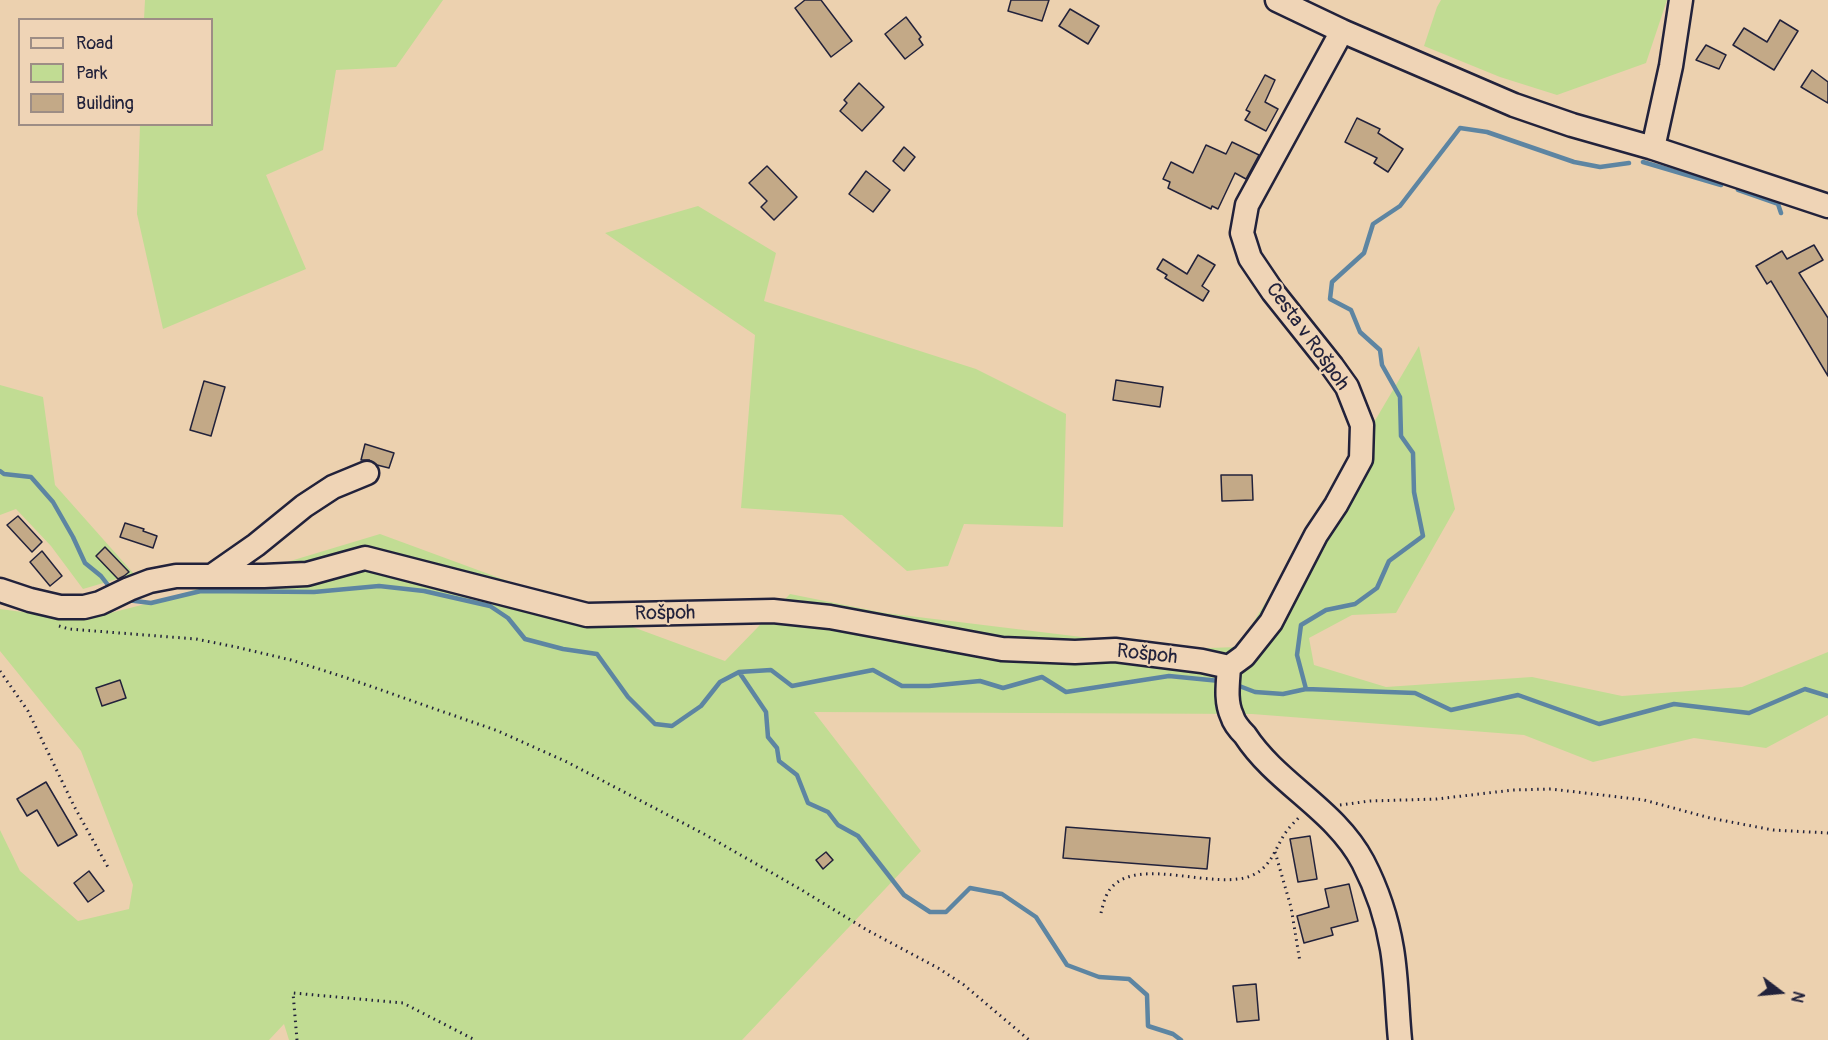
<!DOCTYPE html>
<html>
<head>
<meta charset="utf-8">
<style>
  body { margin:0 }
  #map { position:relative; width:1828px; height:1040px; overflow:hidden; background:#ecd1af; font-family:Pangolin,sans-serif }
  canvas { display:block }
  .legend { position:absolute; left:18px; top:18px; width:195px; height:108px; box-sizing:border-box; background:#efd4b6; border:2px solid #9d8d85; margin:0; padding:8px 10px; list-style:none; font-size:18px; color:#22223b }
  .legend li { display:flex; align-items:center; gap:12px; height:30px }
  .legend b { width:30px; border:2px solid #9d8d85 }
  .north { position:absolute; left:1750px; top:962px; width:60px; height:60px; -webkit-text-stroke:4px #efd4b6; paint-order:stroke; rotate:106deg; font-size:16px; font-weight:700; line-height:24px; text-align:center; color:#22223b }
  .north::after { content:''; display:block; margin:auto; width:21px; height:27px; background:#22223b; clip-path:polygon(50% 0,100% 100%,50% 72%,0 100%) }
</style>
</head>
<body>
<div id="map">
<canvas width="1828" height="1040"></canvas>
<ul class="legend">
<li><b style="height:8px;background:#efd4b6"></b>Road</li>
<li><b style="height:16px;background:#c1dc93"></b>Park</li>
<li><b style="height:16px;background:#c3a987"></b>Building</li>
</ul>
<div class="north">N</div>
</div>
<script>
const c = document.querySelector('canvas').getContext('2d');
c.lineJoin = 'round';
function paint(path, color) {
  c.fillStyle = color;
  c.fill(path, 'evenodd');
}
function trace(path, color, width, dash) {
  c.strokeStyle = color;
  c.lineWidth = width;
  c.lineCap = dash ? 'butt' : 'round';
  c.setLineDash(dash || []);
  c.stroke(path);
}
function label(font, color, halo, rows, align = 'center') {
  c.font = font + ' Pangolin,sans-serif';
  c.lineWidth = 4.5;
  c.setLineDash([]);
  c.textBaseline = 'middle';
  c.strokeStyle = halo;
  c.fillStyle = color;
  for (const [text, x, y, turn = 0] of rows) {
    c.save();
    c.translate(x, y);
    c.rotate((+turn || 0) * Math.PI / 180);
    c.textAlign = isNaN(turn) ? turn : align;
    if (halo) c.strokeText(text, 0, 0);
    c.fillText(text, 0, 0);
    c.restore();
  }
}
const green = new Path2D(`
  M145,0H443L396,67L336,70L323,150L266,175L306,269L163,329L137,214L140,125L212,124V20L144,19Z
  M1441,0H1667L1646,63L1557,95L1500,77L1424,46L1437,7Z
  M698,206L776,253L764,301L976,369L1066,414L1063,527L964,524L948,566L907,571L842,515L741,508L755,335L605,233Z
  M1419,346L1455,509L1396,613L1352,615L1309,638L1314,665L1386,687L1532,677L1622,696L1742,687L1828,652V715L1766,748L1694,738L1593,762L1524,735L1252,714L814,712L921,851L742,1040H289L284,1024L269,1040H0V830L20,871L78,921L129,909L133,885L81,751L0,651V609L83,620L161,600L380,534L725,661L790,594L885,613L1180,649L1238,647L1311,529Z
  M0,385L43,397L55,485L134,574L83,589L51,546L16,509L0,515Z`);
const stream = new Path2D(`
  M1643,162L1721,185
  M1738,190L1778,204L1781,213
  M0,471L4,474L31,477L53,502L73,537L85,563L101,576L111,589
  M127,600L151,603L201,591L314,592L379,586L424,591L490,606L508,618L525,639L563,649L597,654L628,697L655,724L672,726L701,706L720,682L739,672L771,670L792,686L873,670L902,686H929L980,681L1003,688L1042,677L1066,692L1169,676L1220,681
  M739,672L766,712L768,737L777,748L779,761L797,775L808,803L828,812L838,825L858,836L904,895L930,912H946L970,888L1002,894L1036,917L1067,965L1099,977L1129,979L1147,995L1148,1026L1173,1034L1181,1040
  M1234,684L1255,692L1283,694L1306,689L1415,693L1451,710L1518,695L1599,724L1674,704L1749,713L1805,689L1828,696
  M1306,689L1297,655L1301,625L1326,610L1355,604L1377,588L1389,561L1423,536L1414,492L1413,453L1401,436L1400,397L1382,365L1380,350L1360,332L1351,310L1330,299L1332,282L1364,253L1373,224L1400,206L1460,128L1487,132L1574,162L1600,167L1629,163`);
const building = new Path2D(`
  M805,0H821L852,41L831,57L795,8Z
  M1011,0H1049L1042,21L1008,11Z
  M1070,9L1099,26L1088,44L1059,26Z
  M906,17L921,37L919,39L923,45L905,59L885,34Z
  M1780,20L1798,31L1774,70L1733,45L1744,28L1767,42Z
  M1706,45L1726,55L1719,69L1696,60Z
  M1812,70L1828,82V103L1801,87Z
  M1265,75L1275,80L1265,102L1278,109L1266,131L1245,120L1250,112L1246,110Z
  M859,83L884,107L862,131L840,111L847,103L844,100Z
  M1357,118L1380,129L1378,133L1403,149L1388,172L1374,163L1377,158L1345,142Z
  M1232,142L1259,155L1246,179L1235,173L1218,209L1212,206L1211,209L1168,188L1170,182L1163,179L1171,162L1193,173L1206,145L1226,154Z
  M904,147L915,157L904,171L893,161Z
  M767,166L797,197L774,220L761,207L767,201L749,183Z
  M866,171L890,190L873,212L849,194Z
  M1814,245L1823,260L1799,273L1828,318V376L1771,281L1767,284L1756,266L1782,251L1787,259Z
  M1198,255L1215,265L1202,286L1209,291L1203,301L1165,278L1167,275L1157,269L1163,259L1187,274Z
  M1116,380L1163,387L1160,407L1113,400Z
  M204,381L225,387L211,436L190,430Z
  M365,444L394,453L389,468L377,465L369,460H361Z
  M1221,475H1252L1253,500L1222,501Z
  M18,516L42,542L32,552L7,525Z
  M125,523L144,529L143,531L157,536L153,548L120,537Z
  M105,547L129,572L124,576L118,579L96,556Z
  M42,551L62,576L50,586L30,562Z
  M120,680L126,698L102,706L96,688Z
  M46,782L77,835L58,846L37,810L27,816L17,799Z
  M1066,827L1210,838L1207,869L1063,858Z
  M1310,836L1317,879L1298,882L1290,839Z
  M826,852L833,860L823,869L816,860Z
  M89,871L104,891L88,902L74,883Z
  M1349,884L1358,921L1331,928L1333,935L1304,943L1297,916L1329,907L1325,889Z
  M1256,984L1259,1020L1237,1022L1233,986Z`);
const path = new Path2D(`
  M59,626L69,629L196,639L236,647L291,660L347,678L498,731L567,762L704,834L800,889L867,930L938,968L964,985L1029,1040
  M0,671L28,711L74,806L109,869
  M1340,805L1370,801L1437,799L1513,790L1551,789L1644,800L1710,818L1773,830L1828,833
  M1275,852L1291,907L1300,962
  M1101,913C1103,905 1105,895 1111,888C1139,855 1216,892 1253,875C1272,866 1275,848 1286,832C1290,826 1296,821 1301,815
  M297,1040L293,993L403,1003L475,1040`);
const minor = new Path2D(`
  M1277,0L1342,31L1514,105L1572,125L1653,148L1828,206
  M1653,148L1671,66L1681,0
  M213,575L256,545L304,506L333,487L367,473
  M0,590L30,600L60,607H84L100,603L129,589L150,581L176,576H264L307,574L365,558L587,615L773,611L830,617L1002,649L1075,652L1115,650L1202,661L1229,667
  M1229,667L1244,656L1271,622L1316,535L1336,505L1361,459L1362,425L1347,387L1332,366L1273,292L1250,258L1242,233L1247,205L1342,31
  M1229,667C1228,683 1225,701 1232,716C1234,723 1240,730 1245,735C1277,784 1335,809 1363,862C1377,889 1387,919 1392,949C1397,979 1397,1010 1400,1040`);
const streetNames = [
  ["Cesta v Rošpoh",1307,337,54],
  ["Rošpoh",665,614,-1],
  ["Rošpoh",1147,655,6]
];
paint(green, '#c1dc93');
trace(stream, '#5d85a2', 4.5);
paint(building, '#c3a987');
trace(building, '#22223b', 1.5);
trace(minor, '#22223b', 27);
trace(path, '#22223b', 3, [1.5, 4.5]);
trace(minor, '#efd4b6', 22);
label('20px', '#22223b', '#efd4b6', streetNames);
</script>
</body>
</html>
